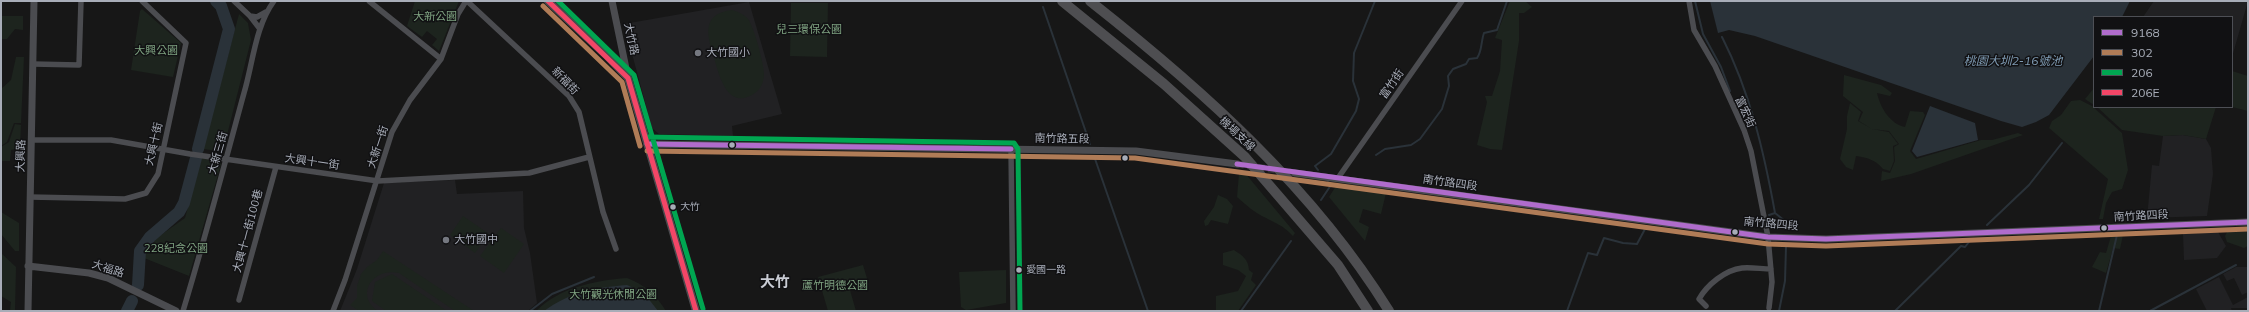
<!DOCTYPE html>
<html>
<head>
<meta charset="utf-8">
<style>
  body { margin:0 }
  #map { position:relative; width:2249px; height:312px; overflow:hidden; background:#171717; font-family:Mulish,sans-serif }
  canvas { display:block }
  .frame { position:absolute; inset:0; border:2px solid #a8adb8; pointer-events:none }
  .legend { position:absolute; left:2093px; top:16px; width:140px; height:92px; box-sizing:border-box; background:#111113; border:1px solid #4d4f55; margin:0; padding:5px 7px; list-style:none; font-size:12px; color:#a8adb8 }
  .legend li { display:flex; align-items:center; gap:8px; height:20px }
  .legend b { width:20px; border:1px solid #4d4f55 }
</style>
</head>
<body>
<div id="map">
<canvas width="2249" height="312"></canvas>
<div class="frame"></div>
<ul class="legend">
<li><b style="height:5px;background:#b06ccc"></b>9168</li>
<li><b style="height:5px;background:#b07c57"></b>302</li>
<li><b style="height:5px;background:#00a651"></b>206</li>
<li><b style="height:5px;background:#f34667"></b>206E</li>
</ul>
</div>
<script>
const c = document.querySelector('canvas').getContext('2d');
c.lineJoin = 'round';
function paint(path, color) {
  c.fillStyle = color;
  c.fill(path, 'evenodd');
}
function trace(path, color, width, dash) {
  c.strokeStyle = color;
  c.lineWidth = width;
  c.lineCap = dash ? 'butt' : 'round';
  c.setLineDash(dash || []);
  c.stroke(path);
}
function label(font, color, halo, rows, align = 'center') {
  c.font = font + ' Mulish,"Noto Sans TC",sans-serif';
  c.lineWidth = 3;
  c.setLineDash([]);
  c.textBaseline = 'middle';
  c.strokeStyle = halo;
  c.fillStyle = color;
  for (const [text, x, y, turn = 0] of rows) {
    c.save();
    c.translate(x, y);
    c.rotate((+turn || 0) * Math.PI / 180);
    c.textAlign = isNaN(turn) ? turn : align;
    if (halo) c.strokeText(text, 0, 0);
    c.fillText(text, 0, 0);
    c.restore();
  }
}
const built = new Path2D(`
  M2154,1H2248L2232,57V17H2143Z
  M749,2L782,114L732,126L733,136L659,134L652,128L624,24Z
  M2183,135L2206,139L2211,148L2213,174L2207,216L2147,218L2152,165L2159,166L2163,136Z
  M455,180L457,194L523,191L524,228L530,253L537,303L528,311H340L357,269L384,183Z
  M2218,232L2226,246L2217,258L2184,260L2183,234Z
  M2236,267H2248V292L2242,295L2234,278L2227,281L2223,274Z
  M2219,277L2233,305L2248,297V308H2231L2232,311H2207L2196,289Z`);
const green = new Path2D(`
  M415,1H459L439,51L432,45L437,39L427,31L422,37L407,26Z
  M1510,1H1525L1532,7L1524,13H1519V41L1502,150L1490,149L1477,145L1487,102L1485,96H1492L1500,71L1502,40L1495,38Z
  M791,3H828L827,57L790,56Z
  M142,9L181,43L173,77L131,70L140,11Z
  M732,10C738,12 744,14 748,19C754,27 764,64 764,74C764,81 761,89 755,93C729,111 720,79 715,61C708,38 699,14 732,10Z
  M239,14L248,23L251,40L224,147L219,151L203,149Z
  M1,16H23V30L15,29L7,39H1Z
  M16,57H24L21,123H14L7,142L1,146V89L11,80Z
  M2232,71L2248,76V111L2232,107Z
  M1844,75L1881,85L1892,93L1890,96L1877,93C1880,107 1890,124 1905,127L1910,111L1923,112L1925,115L1910,151L1916,159L1981,140H1992L2018,133L2023,135L1911,174L1881,181L1882,171L1890,173L1895,161L1894,147L1899,144L1889,131L1872,129L1859,121L1863,112L1843,96Z
  M2094,88V105L2085,99Z
  M2080,100L2092,106L2122,133L2128,170L2122,189L2112,192L2106,203L2103,219H2099L2108,179L2049,128L2052,121L2061,115L2071,101Z
  M1850,103L1861,112L1858,121L1872,129L1889,132L1898,144L1893,146L1894,161L1890,171L1883,169C1876,160 1868,158 1856,156L1853,170L1846,167L1840,159L1847,129V116Z
  M2097,107H2216L2206,139L2183,135L2163,136L2122,130Z
  M15,124L21,125L20,148L11,150L10,161H1V147L9,142Z
  M202,157L216,158L221,164L189,276L144,258L146,250L151,242L185,218Z
  M1239,173H1245L1295,233L1293,236C1282,225 1279,225 1266,218C1255,213 1246,205 1237,197Z
  M1336,186L1386,193L1381,214L1363,209L1359,222L1369,227L1365,241L1329,197Z
  M1218,195L1227,199L1233,206L1228,224L1211,220L1208,225L1205,226L1204,221L1214,207Z
  M1,212L19,223V251H15L1,234Z
  M463,216L489,234L475,253L450,235Z
  M501,228L524,244L504,273L480,256Z
  M2248,231V246L2244,248L2227,242L2225,236L2227,232Z
  M2123,235L2120,249L2113,248L2106,273L2092,267L2100,252L2106,253L2111,236Z
  M1234,250C1243,256 1248,259 1249,270L1253,273L1251,280L1256,285L1238,311H1216V296L1238,291L1246,276L1238,270L1223,265V253Z
  M383,251L474,311H455L399,273C373,267 354,295 378,311H359L350,305L357,298V286L361,274L367,267L377,260Z
  M1,253L16,267L15,311H10L11,302L1,296Z
  M863,265L869,285L850,290L856,311H828L818,277Z
  M1006,270V303L966,310L961,307L959,272Z
  M392,274L447,311H386L372,301L375,282Z
  M627,278C645,285 656,295 666,311H536C561,287 593,281 627,278Z`);
const water = new Path2D(`
  M1710,1H2130L2122,17H2094V56L2049,115L2036,122L2022,127L2001,121L1755,36L1729,30L1718,33Z
  M1930,106L1975,123L1978,140L1917,157L1912,151Z
  M627,285L644,293L658,311H544C572,291 594,288 627,285Z`);
const stream = new Path2D(`
  M1695,1L1703,34L1721,67L1730,91
  M1043,7L1090,144
  M1722,37C1750,92 1764,152 1775,213L1785,221V226
  M1376,155L1385,149L1411,145L1420,139L1442,109L1449,86L1448,76L1453,69L1466,64L1469,59L1477,58C1482,52 1481,41 1484,33L1497,30L1507,1
  M1094,156L1148,311
  M1318,170L1315,166L1331,154L1356,111L1359,99L1353,81L1354,53L1375,1
  M1321,200L1331,185L1328,182
  M1769,215L1775,213
  M1987,225L2029,185L2062,143
  M530,311L552,294L594,277
  M1241,311L1291,241
  M1567,311L1588,253L1597,255L1604,238L1623,243L1637,244L1645,229
  M1779,311L1785,281L1786,247
  M1895,311L1961,246L1965,247L1969,242
  M2099,311L2117,235
  M2150,311L2236,265`);
const river = new Path2D(`
  M198,149L229,29L221,6L216,1
  M138,285L140,251L150,237L179,212L184,203L196,158
  M127,311L132,301`);
const tertiaryTunnel = new Path2D(`
  M1237,164L1295,173`);
const minor = new Path2D(`
  M234,1L250,16L260,29
  M369,1L441,59
  M467,1L569,96L579,112L603,212L616,249
  M1689,1L1694,30L1715,66L1744,130L1751,151L1768,237L1772,282L1769,308
  M250,16L257,17L266,12
  M33,64L79,65L81,1
  M32,140H111L190,154L378,181L529,173L589,157
  M1011,149L1013,311
  M1338,178L1462,1
  M30,197L125,199L146,193L158,174L186,43L142,1
  M239,300L276,167
  M1706,306L1699,299C1707,285 1725,270 1742,268C1751,267 1762,269 1771,269
  M183,311C205,239 224,166 244,93C253,63 255,27 274,1
  M333,311L345,280L392,132L410,100L441,59L458,14L466,1`);
const tertiary = new Path2D(`
  M612,1L628,78
  M647,144L1136,151L1237,164
  M1295,173L1768,237L1826,239L2248,222
  M28,266L89,273L108,278L176,311
  M28,311L34,1`);
const secondary = new Path2D(`
  M548,1L606,55L628,78L696,311`);
const motorway = new Path2D(`
  M1062,1L1164,84L1245,157L1338,265L1368,311
  M1090,1C1203,90 1313,188 1389,311`);
const bus1 = new Path2D(`
  M647,144L1011,149
  M1237,164L1768,237L1826,239L2248,222`);
const bus2 = new Path2D(`
  M543,6L622,82L640,146
  M647,151L1135,158L1768,244L1826,246L2248,229`);
const bus3 = new Path2D(`
  M558,1L634,75L703,309
  M647,137L1014,143L1018,149L1020,311`);
const bus4 = new Path2D(`
  M548,1L628,78L696,311`);
const markers = [
  [698,53,4,"#757880"],
  [732,145,3.5,"#a8adb8"],
  [1125,158,3.5,"#a8adb8"],
  [673,207,3.5,"#a8adb8"],
  [2104,228,3.5,"#a8adb8"],
  [1735,232,3.5,"#a8adb8"],
  [446,240,4,"#757880"],
  [1019,270,3.5,"#a8adb8"]
];
const busNames = [
  ["大竹",680,207],
  ["愛國一路",1026,270]
];
const parkNames = [
  ["大新公園",435,17],
  ["兒三環保公園",809,30],
  ["大興公園",156,51],
  ["228紀念公園",176,249],
  ["蘆竹明德公園",835,286],
  ["大竹觀光休閒公園",613,295]
];
const streetNames = [
  ["大竹路",631,39,78],
  ["新福街",565,81,46],
  ["富竹街",1392,84,-55],
  ["富宏街",1745,112,65],
  ["機場支線",1237,134,43],
  ["南竹路五段",1062,139,1],
  ["大興十街",154,144,-77],
  ["大新一街",378,147,-72],
  ["大新三街",218,153,-74],
  ["大興路",21,156,-88],
  ["大興十一街",312,162,8],
  ["南竹路四段",1450,183,8],
  ["南竹路四段",2141,216,-3],
  ["南竹路四段",1771,224,5],
  ["大興十一街100巷",248,231,-75],
  ["大福路",108,269,18]
];
const poiNames = [
  ["大竹國小",706,53],
  ["大竹國中",454,240]
];
const waterNames = [
  ["桃園大圳2-16號池",2013,61]
];
const districtNames = [
  ["大竹",775,282]
];
paint(built, '#212123');
paint(green, '#1d241e');
paint(water, '#2a3239');
trace(stream, '#2a3239', 2);
trace(river, '#2a3239', 12);
trace(tertiaryTunnel, '#343537', 7, [7, 3.5]);
trace(minor, '#4b4c50', 5.5);
trace(tertiary, '#4b4c50', 7);
trace(secondary, '#4a4a4e', 8);
trace(motorway, '#4e4e51', 10);
trace(bus1, '#b06ccc', 5);
trace(bus2, '#b07c57', 5);
trace(bus3, '#00a651', 5);
trace(bus4, '#f34667', 5);
for (const [x, y, r, color] of markers) {
  const dot = new Path2D();
  dot.arc(x, y, r, 0, 2 * Math.PI);
  c.fillStyle = color;
  c.fill(dot);
  trace(dot, '#111113', 1.5);
}
label('10px', '#a8adb8', '#111113', busNames, 'left');
label('11px', '#7fa381', '#111113', parkNames);
label('11px', '#a8adb8', '#111113', streetNames);
label('11px', '#a8adb8', '#111113', poiNames, 'left');
label('italic 12px', '#7f9bb3', '#111113', waterNames);
label('bold 15px', '#c9ccd4', '#111113', districtNames);
</script>
</body>
</html>
